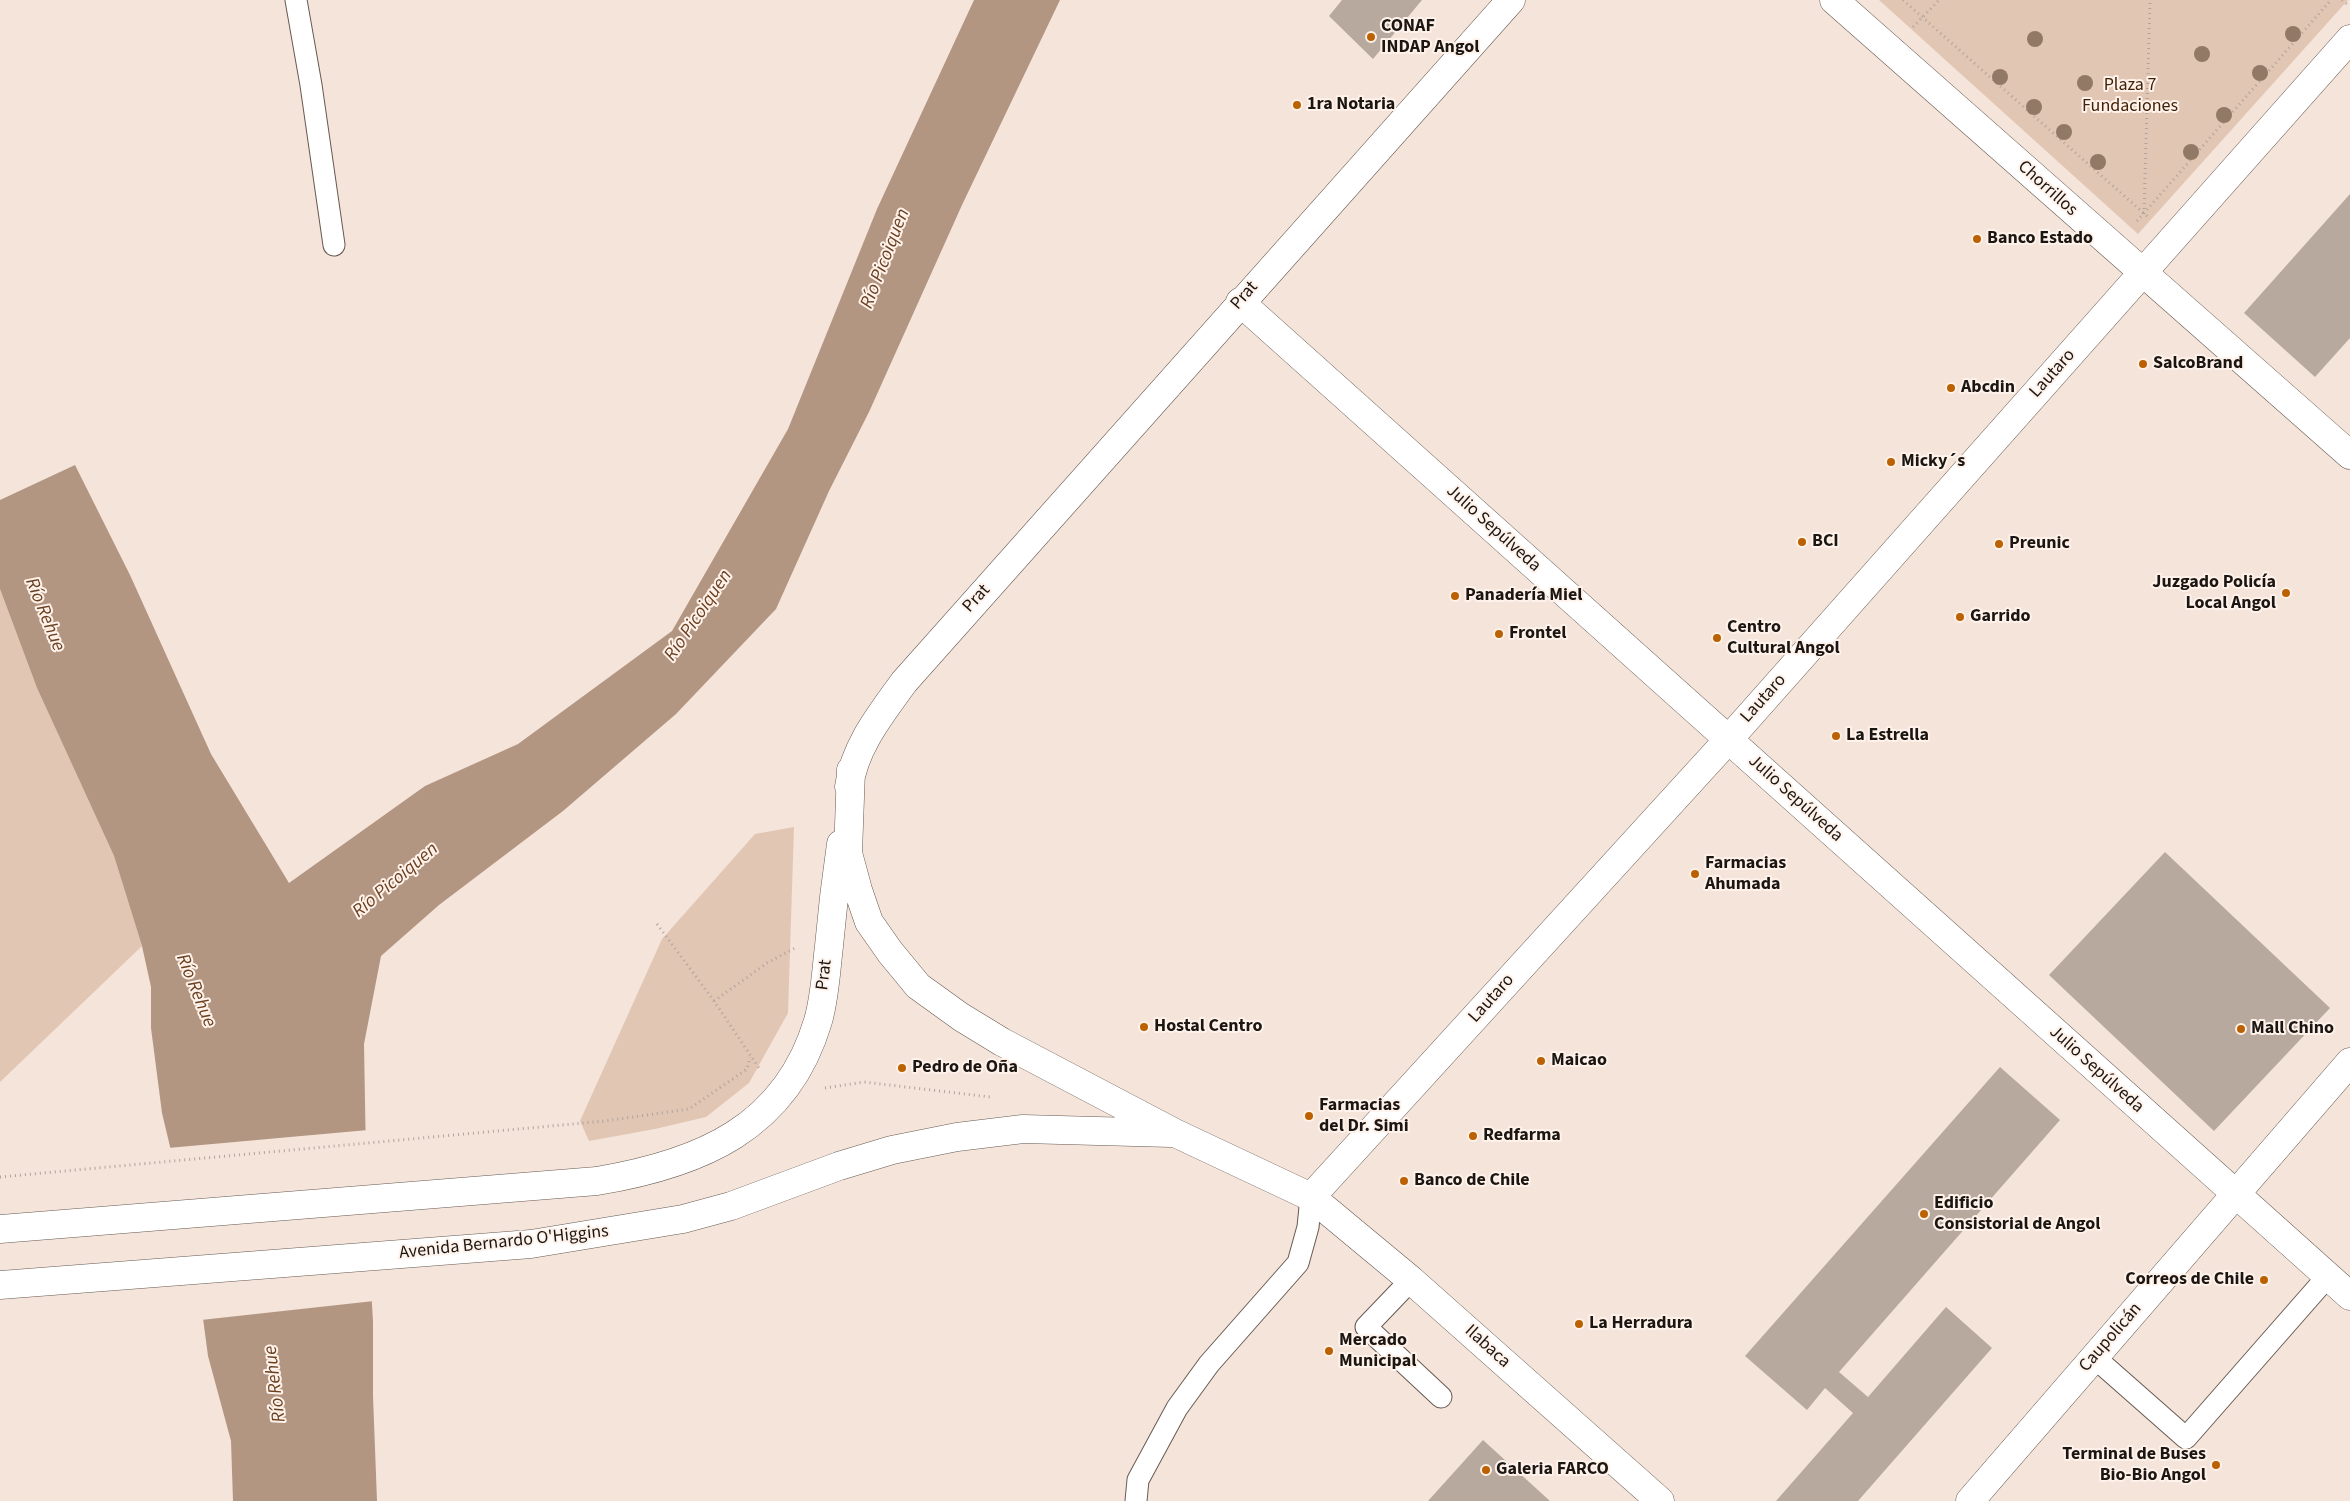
<!DOCTYPE html>
<html>
<head>
<meta charset="utf-8">
<style>
  body { margin:0 }
  canvas { display:block; background:#f4e4da }
</style>
</head>
<body>
<canvas width="2350" height="1501"></canvas>
<script>
const c = document.querySelector('canvas').getContext('2d');
c.lineJoin = 'round';
function paint(path, color) {
  c.fillStyle = color;
  c.fill(path, 'evenodd');
}
function trace(path, color, width, dash) {
  c.strokeStyle = color;
  c.lineWidth = width;
  c.lineCap = dash ? 'butt' : 'round';
  c.setLineDash(dash || []);
  c.stroke(path);
}
function label(font, color, halo, rows, align = 'center') {
  c.font = font + ' "Source Sans 3",sans-serif';
  c.lineWidth = 4;
  c.setLineDash([]);
  c.textBaseline = 'middle';
  c.strokeStyle = halo;
  c.fillStyle = color;
  for (const [text, x, y, turn = 0] of rows) {
    c.save();
    c.translate(x, y);
    c.rotate((+turn || 0) * Math.PI / 180);
    c.textAlign = isNaN(turn) ? turn : align;
    if (halo) c.strokeText(text, 0, 0);
    c.fillText(text, 0, 0);
    c.restore();
  }
}
const green = new Path2D(`
  M1879,0H2348L2138,234Z
  M0,589L37,688L114,856L142,946L0,1082Z
  M794,827L788,1013L749,1083L706,1117L655,1129L589,1141L580,1121L662,939L755,834Z`);
const water = new Path2D(`
  M974,0H1060L962,205L869,412L829,491L776,609L676,714L563,811L439,905L381,956L364,1044L367,1216L373,1322V1396L377,1501H233L231,1441L208,1356L193,1243L162,1113L151,1028V987L142,946L114,856L37,688L0,589V500L75,465L130,575L211,754L289,883L425,786L518,744L672,631L788,429L877,209Z`);
const pier = new Path2D(`
  M368,1130L369,1216L374,1301L201,1320L191,1244L168,1148Z`);
const building = new Path2D(`
  M1342,0H1422L1373,59L1329,16Z
  M2350,194V338L2315,377L2244,313Z
  M2165,852L2330,1008L2214,1131L2049,975Z
  M2000,1067L2060,1120L1839,1372L1868,1397L1946,1307L1992,1348L1858,1501H1776L1853,1413L1825,1388L1807,1410L1745,1356Z
  M1483,1440L1550,1501H1428Z`);
const path = new Path2D(`
  M1903,0L2148,217
  M2342,0L2349,6
  M1913,27L1939,0
  M2144,214L2150,0
  M2137,221L2331,0
  M657,924L714,1001L759,1068
  M714,1001L767,963L795,948
  M825,1088L864,1082L990,1097
  M0,1177L605,1121L689,1109L747,1069L750,1057`);
const service = new Path2D(`
  M296,0L311,85L334,245
  M1411,1280L1366,1327L1441,1397
  M2094,1357L2186,1438L2328,1276
  M1136,1501L1138,1480L1177,1408L1209,1364L1298,1263L1308,1227L1311,1197`);
const tertiary = new Path2D(`
  M1834,0L2350,455`);
const secondary = new Path2D(`
  M1240,302L2350,1296
  M1311,1197L1411,1280L1660,1501
  M1970,1501L2350,1062`);
const primary = new Path2D(`
  M851,770L848,853L858,890L869,922L890,952L918,986L961,1017L1002,1042L1175,1133L1311,1197L1728,740L2350,39
  M849,787C854,747 881,714 904,682L1511,0
  M0,1229L597,1181C699,1164 786,1129 818,1021C825,997 826,971 829,946C832,912 836,878 841,844
  M0,1285L531,1244L683,1219L731,1206L839,1166L892,1150L957,1137L1023,1129L1171,1133`);
const trees = [
  [2293,34],
  [2035,39],
  [2202,54],
  [2260,73],
  [2000,77],
  [2085,83],
  [2034,107],
  [2224,115],
  [2064,132],
  [2191,152],
  [2098,162]
];
const markers = [
  [1371,37,5,"#bb6102"],
  [1297,105,5,"#bb6102"],
  [1977,239,5,"#bb6102"],
  [2143,364,5,"#bb6102"],
  [1951,388,5,"#bb6102"],
  [1891,462,5,"#bb6102"],
  [1802,542,5,"#bb6102"],
  [1999,544,5,"#bb6102"],
  [2286,593,5,"#bb6102"],
  [1455,596,5,"#bb6102"],
  [1960,617,5,"#bb6102"],
  [1499,634,5,"#bb6102"],
  [1717,638,5,"#bb6102"],
  [1836,736,5,"#bb6102"],
  [1695,874,5,"#bb6102"],
  [1144,1027,5,"#bb6102"],
  [2241,1029,5,"#bb6102"],
  [1541,1061,5,"#bb6102"],
  [902,1068,5,"#bb6102"],
  [1309,1116,5,"#bb6102"],
  [1473,1136,5,"#bb6102"],
  [1404,1181,5,"#bb6102"],
  [1924,1214,5,"#bb6102"],
  [2264,1280,5,"#bb6102"],
  [1579,1324,5,"#bb6102"],
  [1329,1351,5,"#bb6102"],
  [2216,1465,5,"#bb6102"],
  [1486,1470,5,"#bb6102"]
];
const poiNames = [
  ["CONAF",1381,27],
  ["INDAP Angol",1381,48],
  ["1ra Notaria",1307,105],
  ["Banco Estado",1987,239],
  ["SalcoBrand",2153,364],
  ["Abcdin",1961,388],
  ["Micky´s",1901,462],
  ["BCI",1812,542],
  ["Preunic",2009,544],
  ["Juzgado Policía",2276,583,"right"],
  ["Local Angol",2276,604,"right"],
  ["Panadería Miel",1465,596],
  ["Garrido",1970,617],
  ["Centro",1727,628],
  ["Cultural Angol",1727,649],
  ["Frontel",1509,634],
  ["La Estrella",1846,736],
  ["Farmacias",1705,864],
  ["Ahumada",1705,885],
  ["Hostal Centro",1154,1027],
  ["Mall Chino",2251,1029],
  ["Maicao",1551,1061],
  ["Pedro de Oña",912,1068],
  ["Farmacias",1319,1106],
  ["del Dr. Simi",1319,1127],
  ["Redfarma",1483,1136],
  ["Banco de Chile",1414,1181],
  ["Edificio",1934,1204],
  ["Consistorial de Angol",1934,1225],
  ["Correos de Chile",2254,1280,"right"],
  ["La Herradura",1589,1324],
  ["Mercado",1339,1341],
  ["Municipal",1339,1362],
  ["Terminal de Buses",2206,1455,"right"],
  ["Bio-Bio Angol",2206,1476,"right"],
  ["Galeria FARCO",1496,1470]
];
const parkNames = [
  ["Plaza 7",2130,86],
  ["Fundaciones",2130,107]
];
const streetNames = [
  ["Chorrillos",2047,189,42],
  ["Prat",1245,296,-49],
  ["Lautaro",2053,374,-48],
  ["Julio Sepúlveda",1493,529,42],
  ["Prat",977,599,-48],
  ["Lautaro",1764,699,-48],
  ["Julio Sepúlveda",1795,799,42],
  ["Prat",825,975,-83],
  ["Lautaro",1492,999,-48],
  ["Julio Sepúlveda",2096,1070,42],
  ["Avenida Bernardo O'Higgins",504,1243,-6],
  ["Caupolicán",2111,1338,-49],
  ["Ilabaca",1487,1347,42]
];
const waterNames = [
  ["Río Picoiquen",886,259,-69],
  ["Río Rehue",44,615,68],
  ["Río Picoiquen",699,616,-56],
  ["Río Picoiquen",396,881,-40],
  ["Río Rehue",195,991,68],
  ["Río Rehue",276,1384,-97]
];
paint(green, '#e2c6b4');
paint(water, '#b39682');
paint(pier, '#f4e4da');
paint(building, '#b8a99f');
trace(service, '#685a52', 23);
trace(tertiary, '#685a52', 29);
trace(secondary, '#685a52', 29);
trace(primary, '#685a52', 29);
trace(path, '#afa39b', 3, [1, 4]);
trace(service, '#fff', 21);
trace(tertiary, '#fff', 28);
trace(secondary, '#fff', 28);
trace(primary, '#fff', 28);
c.fillStyle = '#917966';
for (const [x, y] of trees) {
  c.beginPath();
  c.arc(x, y, 8, 0, 2 * Math.PI);
  c.fill();
}
for (const [x, y, r, color] of markers) {
  const dot = new Path2D();
  dot.arc(x, y, r, 0, 2 * Math.PI);
  c.fillStyle = color;
  c.fill(dot);
  trace(dot, '#fff2ea', 2);
}
label('bold 18px', '#1b1612', '#fff2ea', poiNames, 'left');
label('18px', '#402108', '#fff2ea', parkNames);
label('18px', '#1b1612', '#fff2ea', streetNames);
label('italic 19px', '#6b4021', '#fff2ea', waterNames);
</script>
</body>
</html>
